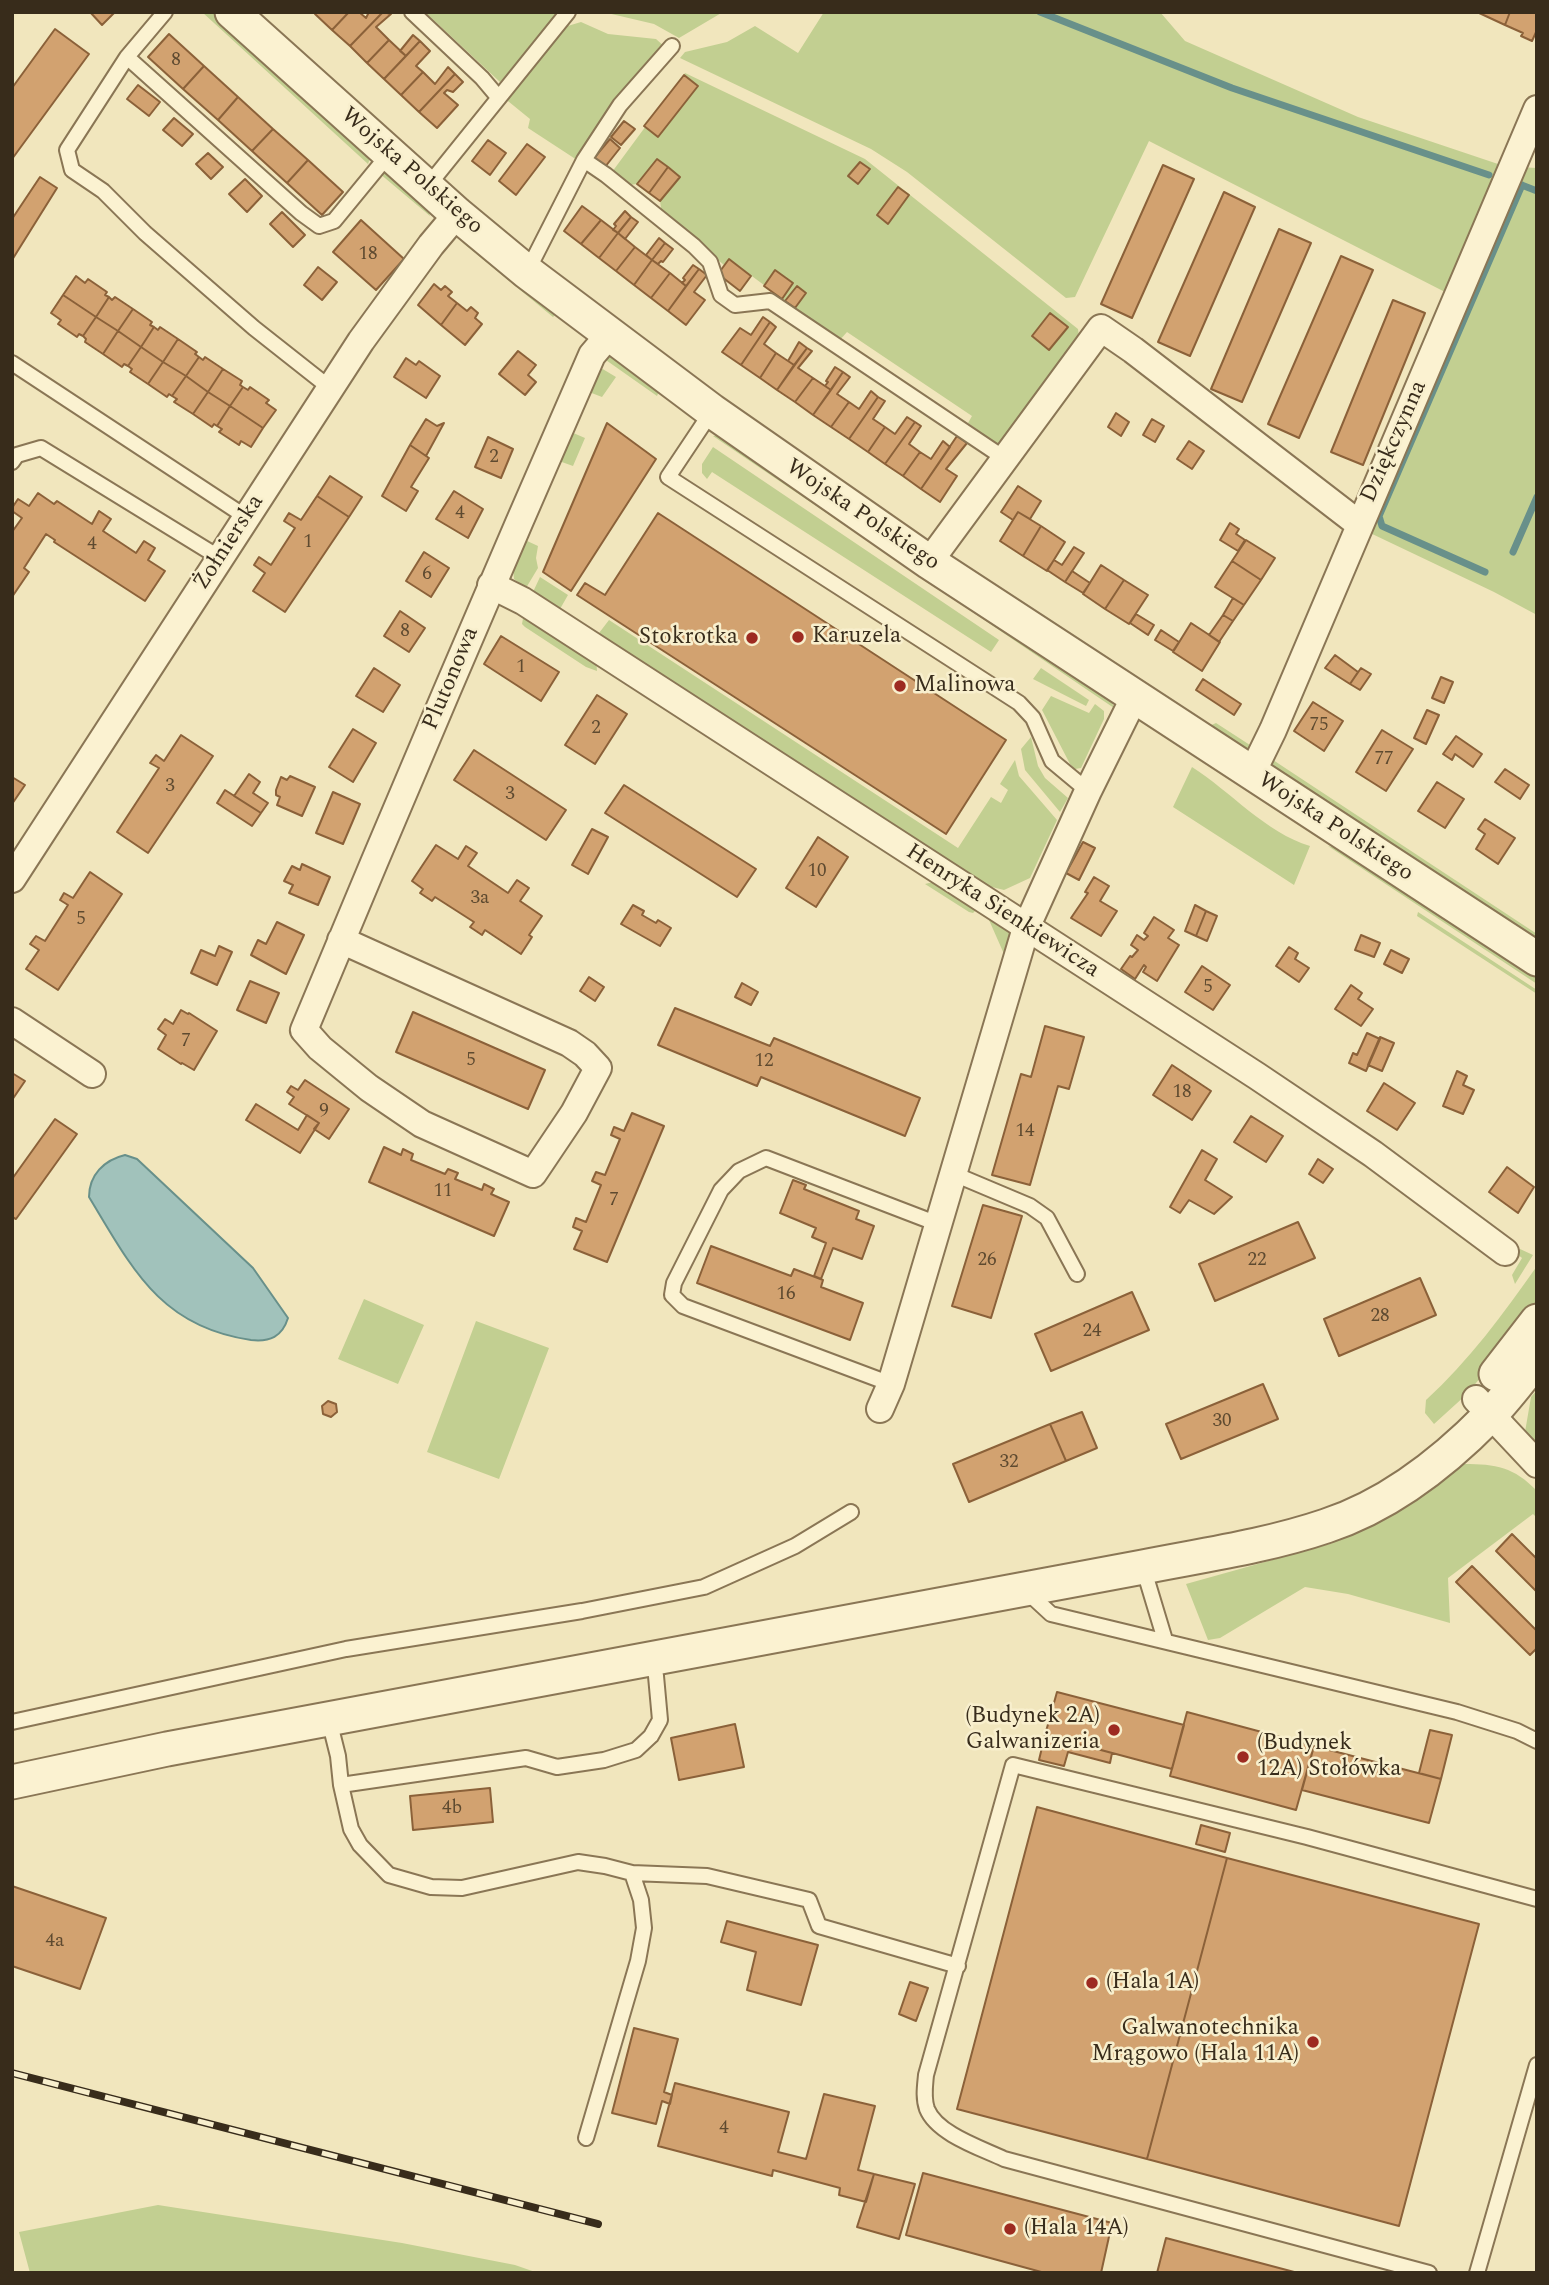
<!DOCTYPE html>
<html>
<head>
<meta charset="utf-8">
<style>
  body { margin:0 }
  #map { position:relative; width:1549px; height:2285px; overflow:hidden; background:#f1e6bd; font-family:Spectral,serif }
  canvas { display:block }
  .frame { position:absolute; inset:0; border:14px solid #382c1b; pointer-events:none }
</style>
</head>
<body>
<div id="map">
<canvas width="1549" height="2285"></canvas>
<div class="frame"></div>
</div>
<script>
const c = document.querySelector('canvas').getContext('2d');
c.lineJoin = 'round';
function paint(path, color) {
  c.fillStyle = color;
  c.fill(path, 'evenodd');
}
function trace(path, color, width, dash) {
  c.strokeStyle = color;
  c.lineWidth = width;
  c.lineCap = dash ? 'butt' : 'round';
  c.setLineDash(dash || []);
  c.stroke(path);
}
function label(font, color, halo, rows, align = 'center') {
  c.font = font + ' Spectral,serif';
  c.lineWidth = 5;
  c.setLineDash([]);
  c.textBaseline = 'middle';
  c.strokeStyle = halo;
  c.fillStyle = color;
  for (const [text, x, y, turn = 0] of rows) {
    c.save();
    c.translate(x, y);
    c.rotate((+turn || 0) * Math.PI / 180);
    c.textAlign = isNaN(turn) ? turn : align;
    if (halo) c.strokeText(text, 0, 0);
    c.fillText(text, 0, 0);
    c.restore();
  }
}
const green = new Path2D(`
  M202,12H215L371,156L368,164Z
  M425,12H556L557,15L500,82Z
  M603,12H723L679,38L654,24Z
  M824,12H1160L1185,41L1358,117L1498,164L1445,292L1149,141L1075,297L1066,298L907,172L871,149L680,58L685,52L727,42L755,26L798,53Z
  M581,22L608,34L656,39L665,47C634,82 598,118 577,160L528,128L530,119L503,97L561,28Z
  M685,73L865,159L1078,329L1080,344L1001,447L968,423L972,416L847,332L839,341L729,259L724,265L662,214L660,201L637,184L628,185L612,172Z
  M1518,167L1537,168V615L1494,592L1368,532Z
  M386,169L427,207L430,216L379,173Z
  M463,243L470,244L558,312L553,317Z
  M607,357H612L660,389L657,396L603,358Z
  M596,365L616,377L602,397L589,392Z
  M571,432L585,438L573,466L559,461Z
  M719,435L1111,699L1114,708L713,436Z
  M713,447L999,640L991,652L712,472L707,479L702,473V464Z
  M525,540L538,546L536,558L538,568L526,588L514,579L513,567Z
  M540,577L568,595L560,609L533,592Z
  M524,613L596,659L597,671L586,667L525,627L522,624Z
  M609,620L958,848L991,797L1001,803L1008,790L1000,784L1015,760L1019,776L1057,820L1030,878L1004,890L992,887L989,892L596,637Z
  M1041,668L1089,700L1086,706L1033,679Z
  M1051,696L1089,713L1095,704L1104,711V719L1081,768L1075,769L1070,764L1042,710Z
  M1216,723L1253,747L1245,749L1207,727Z
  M1031,737L1038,766L1045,778L1068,798L1060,812L1025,770L1021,749Z
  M1270,758L1537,934V944L1270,767Z
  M1192,767C1230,791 1266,833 1310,846L1294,885L1173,807Z
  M1328,846L1349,852L1537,976V984Z
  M937,881L978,908L973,913L969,912L925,884Z
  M1418,912L1537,990V994L1417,916Z
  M991,916C1016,936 1014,932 1008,963L989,920Z
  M1520,1249L1533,1255L1515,1284L1512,1275L1522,1258L1517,1254Z
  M1537,1266V1301L1517,1333L1467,1394L1434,1424L1425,1413L1426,1400C1469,1361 1503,1314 1537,1266Z
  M364,1299L424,1325L398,1384L338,1359Z
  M476,1321L549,1348L499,1479L427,1452Z
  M1537,1390V1446L1525,1432L1531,1397Z
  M1464,1464C1496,1464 1514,1467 1537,1491V1518L1533,1514L1448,1578L1450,1623L1348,1594L1305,1587L1220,1638L1208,1640L1186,1584L1333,1543C1349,1528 1372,1524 1392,1514C1418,1499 1441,1482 1464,1464Z
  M158,2205L402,2243L515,2265L538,2273H30L19,2232Z`);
const water = new Path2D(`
  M125,1155L137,1159L253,1268L288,1318C282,1337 270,1342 251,1340C160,1327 132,1268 89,1197C89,1175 104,1160 125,1155Z`);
const stream = new Path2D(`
  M1040,12L1232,88L1489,175
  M1519,184L1537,191
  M1513,552L1537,497
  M1485,572L1382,526L1379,516L1522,185`);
const building = new Path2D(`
  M90,12H115L102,25Z
  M317,12H349L332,30L315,14Z
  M349,12H359L366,18L369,12H383L350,46L332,30Z
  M383,12L391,14L376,27L389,40L367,63L350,46Z
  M1477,12H1510L1505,25Z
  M1510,12H1537V30L1532,41L1521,36L1523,33L1505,25Z
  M55,29L89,54L12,159V88Z
  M169,34L204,66L183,89L148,57Z
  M413,35L420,41L406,56L400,51Z
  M389,40L406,56L384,79L367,63Z
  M420,41L430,51L416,66L423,72L401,95L384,79Z
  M204,66L238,97L218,120L183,89Z
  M448,67L455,74L419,112L401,95L423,72L435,84Z
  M455,74L463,82L453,92L447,90L444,93L458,105L437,128L419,112Z
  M684,75L698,86L658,137L644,126Z
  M138,85L160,102L149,116L127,99Z
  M238,97L273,129L252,151L218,120Z
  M174,118L193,134L182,146L163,130Z
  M624,121L635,129L621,145L611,137Z
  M273,129L308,160L287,183L252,151Z
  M610,139L620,148L605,167L594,158Z
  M488,140L506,153L490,175L472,161Z
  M527,144L545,157L516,195L499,181Z
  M208,153L223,167L211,179L196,164Z
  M657,159L668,167L649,193L637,184Z
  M308,160L343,192L322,215L287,183Z
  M860,162L870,169L858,184L848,176Z
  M1163,165L1194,179L1132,318L1101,304Z
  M668,167L680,177L660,201L649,193Z
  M40,177L57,188L12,260V219Z
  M245,179L262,196L247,212L229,194Z
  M898,187L909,195L888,224L877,215Z
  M1224,192L1255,207L1190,356L1158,342Z
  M582,206L601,220L581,244L564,231Z
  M625,211L631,217L618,233L613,230L616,226L614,224Z
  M282,212L305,235L293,247L270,224Z
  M631,217L638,222L625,239L618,233Z
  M361,220L404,259L376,290L333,252Z
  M601,220L618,233L599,258L581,244Z
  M1279,229L1311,243L1242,402L1211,389Z
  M618,233L635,247L616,271L599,258Z
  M659,238L665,243L652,260L646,255Z
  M665,243L673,249L663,262L661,261L658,264L652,260Z
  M635,247L652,260L634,285L616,271Z
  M1341,256L1373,270L1299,438L1268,424Z
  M729,259L751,276L740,291L718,274Z
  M652,260L670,273L651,298L634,285Z
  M693,265L699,269L686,286L682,283L685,280L683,278Z
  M318,267L337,282L322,300L304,285Z
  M699,269L707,275L694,292L705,300L686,325L668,311Z
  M775,270L793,283L782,299L764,286Z
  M670,273L686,286L668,311L651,298Z
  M76,276L85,283L88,279L107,292L105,295L109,297L96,317L63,295Z
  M434,284L441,290L445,286L452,292L448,296L457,303L441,325L418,305Z
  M797,286L806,293L795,308L785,301Z
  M63,295L96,317L83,336L79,334L77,337L58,324L61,320L51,313Z
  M109,297L112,300L115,297L133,309L118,331L96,317Z
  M1393,300L1425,313L1363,465L1331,452Z
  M457,303L467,311L471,307L478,313L475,318L482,324L465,345L441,325Z
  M133,309L152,322L150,325L154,327L141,347L118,331Z
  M1050,313L1068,327L1049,350L1032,336Z
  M96,317L118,331L103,354L85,342L86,339L83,336Z
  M763,317L770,322L741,365L722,352L740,328L751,335Z
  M770,322L776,327L764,344L776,353L760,378L741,365Z
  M154,327L158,330L160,327L178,339L163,362L141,347Z
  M118,331L141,347L128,366L124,364L122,367L103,354Z
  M178,339L197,352L195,354L199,357L186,376L163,362Z
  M799,342L807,348L794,365L788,361Z
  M141,347L163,362L148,384L130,372L132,369L128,366Z
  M807,348L812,351L798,368L813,378L795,402L777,390Z
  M518,351L536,365L528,375L536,382L525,395L499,374Z
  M776,353L794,365L777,390L760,378Z
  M199,357L203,360L205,357L223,369L208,392L186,376Z
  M406,358L416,365L419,361L440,376L426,398L394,377Z
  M163,362L186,376L172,396L169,394L167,397L148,384Z
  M835,367L843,372L831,390L825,386L828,382L826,381Z
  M223,369L242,381L240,385L243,387L230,406L208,392Z
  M843,372L850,377L837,394L849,402L831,427L813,415Z
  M186,376L208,392L193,414L174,402L177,399L172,396Z
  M813,378L831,390L813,415L795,402Z
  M243,387L248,390L250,387L269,400L266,403L276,410L263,428L230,406Z
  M871,391L878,397L849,439L831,427L849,402L859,409Z
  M208,392L230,406L217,426L214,424L212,427L193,414Z
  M878,397L885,401L873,419L885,427L868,452L849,439Z
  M230,406L263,428L251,447L241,441L239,445L219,432L222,429L217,426Z
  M1116,413L1129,422L1121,436L1108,427Z
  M907,417L915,422L885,464L868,452L885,427L895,434Z
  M426,419L437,426L444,423L426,456L410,445Z
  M1152,419L1164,426L1155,442L1143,435Z
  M915,422L921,426L909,444L920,452L903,476L885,464Z
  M607,423L656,459L571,591L543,572Z
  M957,436L967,443L946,469L957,476L940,502L921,489Z
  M488,437L513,449L501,478L475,467Z
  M943,441L950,447L921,489L903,476L920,452L931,459Z
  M1189,441L1204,451L1192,469L1177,459Z
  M410,445L429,458L411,487L418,491L406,511L382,496Z
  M330,476L362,497L349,517L317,496Z
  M1018,486L1041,501L1030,519L1018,512L1013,520L1001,512Z
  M454,491L483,509L468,538L436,519Z
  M38,493L54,504L57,501L92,524L99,511L111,519L103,531L136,553L144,541L155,548L148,560L165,571L145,601L54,542L55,540L46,534L24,568L29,572L12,597V532L22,518L12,511V508L18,499L29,506Z
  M317,496L349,517L285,612L253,591L265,573L254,565L259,557L271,565L295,528L284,521L289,513L301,520Z
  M1018,512L1041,526L1023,556L1000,541Z
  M658,513L1006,740L946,834L577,595L585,583L605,595Z
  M1230,523L1239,529L1236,534L1245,540L1238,551L1220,540Z
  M1041,526L1065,542L1047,571L1023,556Z
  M1246,540L1275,558L1261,580L1232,561Z
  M1074,547L1084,553L1065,582L1047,570L1054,560L1062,565Z
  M424,552L449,568L431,597L406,581Z
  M1232,561L1261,580L1244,605L1215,587Z
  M1101,565L1124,580L1105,609L1083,594Z
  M1072,571L1090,583L1083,593L1065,582Z
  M1124,580L1148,595L1129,624L1105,609Z
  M1233,598L1244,605L1233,621L1223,615Z
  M400,611L425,628L409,652L384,636Z
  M1136,614L1154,625L1148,635L1130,623Z
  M1223,615L1233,621L1219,642L1209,635Z
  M1191,623L1220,642L1202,671L1173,652Z
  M1161,630L1179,642L1173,651L1155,640Z
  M501,636L559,672L541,701L484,664Z
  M1335,655L1358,672L1350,684L1325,668Z
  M374,668L400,685L383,712L356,696Z
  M1361,668L1371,674L1360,690L1350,684Z
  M1441,677L1453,682L1444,703L1432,698Z
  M1203,679L1241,704L1234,715L1196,690Z
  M597,695L627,714L595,764L565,745Z
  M1313,702L1343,721L1324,751L1294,731Z
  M1427,710L1439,715L1426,744L1414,738Z
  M353,729L376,743L353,782L329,767Z
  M1382,730L1413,749L1386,791L1356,772Z
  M181,735L213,756L148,853L117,832L159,768L150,763L156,755L164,761Z
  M1456,736L1482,754L1473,767L1455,754L1452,760L1443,754Z
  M474,750L566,810L546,840L454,780Z
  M1505,769L1529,785L1520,799L1495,782Z
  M249,774L260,782L253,793L268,803L261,813L234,796Z
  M290,776L315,787L302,816L277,805L280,797L276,795V790L281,777L287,780Z
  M12,777L25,785L12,804Z
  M1437,782L1464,799L1445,828L1418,811Z
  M624,785L756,869L737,897L605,813Z
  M225,790L261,813L252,826L217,803Z
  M333,792L360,804L343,844L316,833Z
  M1485,819L1515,838L1498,864L1476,849L1485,834L1478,829Z
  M592,829L608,837L588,874L572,865Z
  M818,837L848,857L816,907L786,888Z
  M1083,842L1095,848L1079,880L1066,873Z
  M436,845L458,859L466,846L477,853L468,866L508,893L517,880L529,888L520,901L542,916L529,935L532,937L521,954L485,930L482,935L470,927L474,922L435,897L432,901L420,893L423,889L412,881Z
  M302,864L330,877L318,905L289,893L293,885L284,881L292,866L300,870Z
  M90,872L122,894L58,990L26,969L39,950L30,944L36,936L45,941L68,905L60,900L64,893L73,898Z
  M1094,877L1109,886L1100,901L1117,911L1101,936L1071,918L1088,893L1085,892Z
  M633,905L644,911L642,915L656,923L658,920L671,928L660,946L621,924Z
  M1195,905L1206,911L1196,936L1185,931Z
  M1206,911L1217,916L1207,941L1196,936Z
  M1154,917L1174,930L1168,938L1179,945L1157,981L1143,972L1146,967L1144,965L1135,979L1121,969L1130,956L1132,957L1138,950L1131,945L1137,935L1144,940L1148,936L1144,933Z
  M277,922L304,935L286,974L251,955L258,940L266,944Z
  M1361,935L1380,943L1374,957L1355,950Z
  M219,946L232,952L217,985L191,973L201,950L215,956Z
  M1289,947L1298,953L1295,959L1309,968L1299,982L1276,966Z
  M1391,950L1409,959L1402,973L1384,964Z
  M1202,966L1230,985L1213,1010L1185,992Z
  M589,977L604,987L595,1001L580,991Z
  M250,981L279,993L266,1023L237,1010Z
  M742,983L758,992L751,1005L735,997Z
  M1351,985L1362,993L1358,999L1373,1009L1361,1026L1335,1009Z
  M675,1008L770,1046L774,1038L920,1098L905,1136L761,1077L757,1086L658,1045Z
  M181,1010L188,1014L189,1013L217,1031L194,1070L182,1063L181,1064L158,1049L166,1035L158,1029L165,1019L173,1024Z
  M413,1012L545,1070L528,1109L396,1052Z
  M1045,1026L1084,1037L1069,1089L1058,1086L1030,1185L992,1175L1021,1074L1031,1077Z
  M1367,1033L1380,1039L1366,1071L1349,1063L1353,1053L1357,1055Z
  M1380,1037L1394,1043L1382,1071L1368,1065Z
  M1172,1065L1211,1091L1192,1120L1153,1095Z
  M1457,1071L1467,1076L1463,1085L1474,1090L1463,1114L1443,1106Z
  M12,1073L25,1081L12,1100Z
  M305,1080L349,1109L329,1139L314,1129L319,1123L289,1104L294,1097L287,1092L291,1086L298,1090Z
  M1384,1083L1415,1103L1397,1130L1367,1111Z
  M256,1104L298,1130L307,1115L319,1123L300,1153L246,1120Z
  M632,1113L664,1126L607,1262L574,1249L582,1231L573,1227L576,1218L586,1222L601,1185L592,1181L596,1172L605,1175L620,1139L611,1135L614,1127L624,1131Z
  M1251,1116L1283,1136L1266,1162L1234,1142Z
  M55,1119L77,1134L16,1219L12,1217V1179Z
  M384,1147L401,1155L403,1149L413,1154L411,1160L445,1174L448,1169L458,1173L455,1179L482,1190L484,1184L494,1189L491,1194L509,1202L494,1236L369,1182Z
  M1202,1150L1217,1159L1205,1180L1232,1197L1214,1214L1189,1200L1180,1213L1170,1207Z
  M1318,1159L1333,1169L1323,1183L1309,1174Z
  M1507,1167L1534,1187L1518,1213L1489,1192Z
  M793,1180L806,1185L804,1189L859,1211L856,1219L874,1226L862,1259L833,1248L821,1279L814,1276L826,1243L812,1237L816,1228L780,1213Z
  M983,1205L1022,1216L991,1318L952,1306Z
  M1298,1222L1315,1258L1215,1301L1199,1264Z
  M711,1246L791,1276L794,1269L823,1280L821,1287L863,1303L850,1340L697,1283Z
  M1420,1278L1436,1315L1339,1356L1324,1319Z
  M1132,1292L1149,1330L1051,1371L1035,1334Z
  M1263,1384L1278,1419L1181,1459L1166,1424Z
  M328,1401L336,1404L337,1412L331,1417L323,1414L322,1406Z
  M1082,1412L1097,1448L1066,1461L1050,1424Z
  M1050,1424L1066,1461L969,1502L953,1464Z
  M1512,1534L1537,1559V1592L1496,1551Z
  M1472,1566L1537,1631V1648L1530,1655L1456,1582Z
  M1057,1692L1184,1725L1172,1769L1045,1735Z
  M1187,1712L1314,1746L1296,1810L1170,1776Z
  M735,1724L744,1767L679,1780L671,1738Z
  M1430,1730L1452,1735L1441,1779L1419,1773Z
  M1045,1735L1112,1753L1110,1763L1068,1752L1064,1766L1039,1760Z
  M1314,1746L1441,1779L1429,1823L1302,1790Z
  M490,1788L493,1822L413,1830L410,1796Z
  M1037,1807L1227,1858L1147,2159L957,2109Z
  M1201,1825L1230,1833L1225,1852L1196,1844Z
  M1227,1858L1479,1924L1399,2226L1147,2159Z
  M12,1886L106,1918L80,1989L12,1966Z
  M727,1921L818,1945L801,2005L747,1990L756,1952L721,1942Z
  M910,1982L928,1988L916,2021L899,2014Z
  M634,2028L678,2039L664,2092L672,2095L670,2104L662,2101L656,2124L612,2113Z
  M675,2083L789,2112L778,2152L806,2159L824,2094L875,2106L858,2170L874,2174L866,2202L839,2195L840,2188L773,2170L772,2176L658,2146Z
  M923,2173L1112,2223L1101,2273H1045L906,2235Z
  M874,2174L915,2184L899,2239L857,2227Z
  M1166,2238L1298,2273H1157Z`);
const service = new Path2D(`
  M165,12L127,57L67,150L72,170L103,191L145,233L254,328L330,388
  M412,12L482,78L498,97
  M127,57L301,213L319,226L334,221L389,154
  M584,160L606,175L694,246L710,262L721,295L735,305L770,301L1004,458
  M427,187L568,12
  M527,272L584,160L620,105L672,46
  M12,363L246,517
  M712,411L668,477L1019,703L1033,718L1052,761L1088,791
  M12,462L17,455L41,448L220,558
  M954,1174L1030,1206L1047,1218L1077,1274
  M891,1384L683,1306L672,1295L674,1283L721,1190L739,1171L766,1158L938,1224
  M1143,1567L1165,1640
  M1025,1590L1051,1614L1457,1712L1517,1731L1537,1741
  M329,1720L338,1756L341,1785L351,1829L360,1845L389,1875L431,1887L462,1888L578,1862L605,1866L632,1873L707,1876L809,1900L819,1926L958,1966
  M12,1722L346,1649L582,1611L704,1587L795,1546L851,1512
  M341,1785L526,1758L557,1767L604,1760L636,1750L651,1736L660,1720L656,1676L652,1660
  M586,2138L638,1961L644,1928L641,1900L632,1873
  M1429,2273L1004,2159C981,2148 937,2134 927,2109C923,2098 925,2086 926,2075L1013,1765L1307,1837L1537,1899
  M1477,2273L1537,2065`);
const minor = new Path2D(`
  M929,562L1101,328L1133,350L1359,524
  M491,585L523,601L1257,1076L1373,1154L1505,1252
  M1252,773L1273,730L1537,109
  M12,879L361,341L431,245L457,214
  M341,940L569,1043L585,1054L598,1068L574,1113L533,1174L422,1124L369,1088L320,1048L304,1030C398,804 494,579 592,355L609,335
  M12,1021L92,1074
  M1476,1399L1537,1464
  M880,1409L891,1384L1026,928L1088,791L1135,696`);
const tertiary = new Path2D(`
  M232,12L457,214L527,272L712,411L929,562L1537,959
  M1496,1374L1537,1321
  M12,1782L167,1749L1143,1567C1204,1555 1267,1546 1326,1526C1387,1506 1444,1462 1489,1416C1506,1399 1521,1378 1537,1359`);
const rail = new Path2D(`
  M12,2073L598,2224`);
const markers = [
  [798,637,7,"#9d2b21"],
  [752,638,7,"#9d2b21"],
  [900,686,7,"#9d2b21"],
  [1114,1730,7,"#9d2b21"],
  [1243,1757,7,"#9d2b21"],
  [1092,1983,7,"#9d2b21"],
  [1313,2042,7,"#9d2b21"],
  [1010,2229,7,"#9d2b21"]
];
const numberNames = [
  ["8",176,61],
  ["18",368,255],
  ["2",494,458],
  ["4",460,514],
  ["1",308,543],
  ["4",92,545],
  ["6",427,575],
  ["8",405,632],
  ["1",521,668],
  ["75",1319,726],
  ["2",596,729],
  ["77",1384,760],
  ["3",170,787],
  ["3",510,795],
  ["10",817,872],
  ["3a",480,899],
  ["5",81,920],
  ["5",1208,988],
  ["7",186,1042],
  ["5",471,1061],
  ["12",764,1062],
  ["18",1182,1093],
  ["9",324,1112],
  ["14",1025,1132],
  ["11",443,1192],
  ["7",614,1201],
  ["26",987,1261],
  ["22",1257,1261],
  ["16",786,1295],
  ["28",1380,1317],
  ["24",1092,1332],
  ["30",1222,1422],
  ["32",1009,1463],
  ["4b",452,1809],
  ["4a",55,1942],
  ["4",724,2129]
];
const streetNames = [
  ["Wojska Polskiego",411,172,41],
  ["Dziękczynna",1395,442,-66],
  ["Wojska Polskiego",862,516,34],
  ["Żołnierska",230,543,-57],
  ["Plutonowa",452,679,-67],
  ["Wojska Polskiego",1335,828,33],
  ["Henryka Sienkiewicza",1002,912,33]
];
const poiNames = [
  ["Karuzela",812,637],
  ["Stokrotka",738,638,"right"],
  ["Malinowa",914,686],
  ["(Budynek 2A)",1100,1717,"right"],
  ["Galwanizeria",1100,1743,"right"],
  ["(Budynek",1257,1744],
  ["12A) Stołówka",1257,1770],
  ["(Hala 1A)",1106,1983],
  ["Galwanotechnika",1299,2029,"right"],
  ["Mrągowo (Hala 11A)",1299,2055,"right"],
  ["(Hala 14A)",1024,2229]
];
paint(green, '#c2cf91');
paint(water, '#a1c2bb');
trace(water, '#68908a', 2);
trace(stream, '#68908a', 7);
paint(building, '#d2a270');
trace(building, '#8b6139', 2);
trace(service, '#8a7655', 18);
trace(minor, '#8a7655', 30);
trace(tertiary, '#8a7655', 37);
trace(service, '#fbf2d1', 14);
trace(minor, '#fbf2d1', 26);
trace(tertiary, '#fbf2d1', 33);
trace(rail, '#382c1b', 8);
trace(rail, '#f8efcd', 5, [16]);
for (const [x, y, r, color] of markers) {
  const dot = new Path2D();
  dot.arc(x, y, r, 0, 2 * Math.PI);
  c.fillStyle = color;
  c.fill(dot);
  trace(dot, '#f8efcd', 2.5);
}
label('19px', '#5e4a30', null, numberNames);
label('23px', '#382c1b', '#f8efcd', streetNames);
label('23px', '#382c1b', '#f8efcd', poiNames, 'left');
</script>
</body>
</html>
